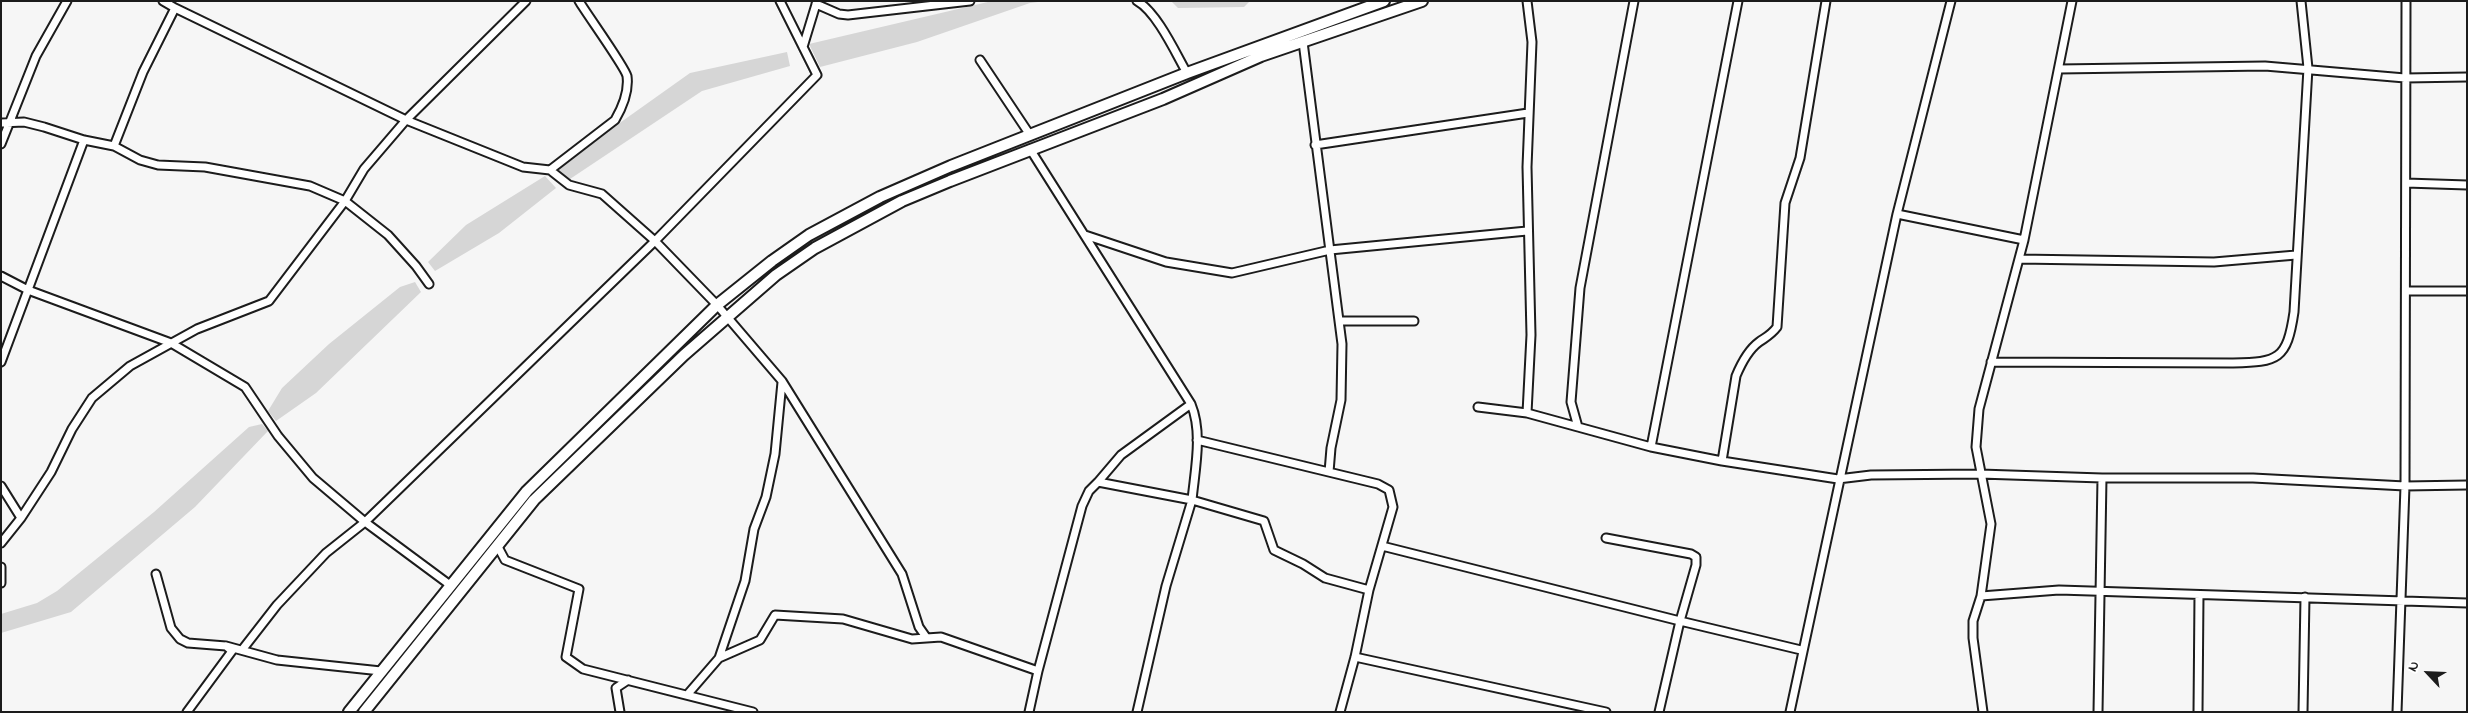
<!DOCTYPE html>
<html>
<head>
<meta charset="utf-8">
<style>
  body { margin:0 }
  #map { position:relative; width:2468px; height:713px; overflow:hidden; background:#f6f6f6; font-family:"Indie Flower",sans-serif }
  canvas { display:block }
  .frame { position:absolute; inset:0; border:2px solid #1c1c1c; pointer-events:none }
  .north { position:absolute; left:2403px; top:648px; width:50px; height:50px; -webkit-text-stroke:4px #fff; paint-order:stroke; rotate:295deg; font-size:14px; font-weight:700; line-height:20px; text-align:center; color:#1c1c1c }
  .north::after { content:''; display:block; margin:auto; width:18px; height:22px; background:#1c1c1c; clip-path:polygon(50% 0,100% 100%,50% 72%,0 100%) }
</style>
</head>
<body>
<div id="map">
<canvas width="2468" height="713"></canvas>
<div class="frame"></div>
<div class="north">N</div>
</div>
<script>
const c = document.querySelector('canvas').getContext('2d');
c.lineJoin = 'round';
function paint(path, color) {
  c.fillStyle = color;
  c.fill(path, 'evenodd');
}
function trace(path, color, width, dash) {
  c.strokeStyle = color;
  c.lineWidth = width;
  c.lineCap = dash ? 'butt' : 'round';
  c.setLineDash(dash || []);
  c.stroke(path);
}
const green = new Path2D(`
  M992,1H1046L1030,3L917,42L820,67L809,44Z
  M1171,1H1250L1244,7L1178,8Z
  M787,52L790,66L702,91L570,179L555,169L690,73Z
  M545,176L556,188L499,233L435,271L428,262L466,225Z
  M415,282L421,292L316,393L276,421L268,411L282,388L329,344L400,287Z
  M262,424L268,431L195,507L71,612L1,633V614L37,603L57,591L154,512L249,427Z`);
const street = new Path2D(`
  M1137,1C1157,12 1176,54 1187,73
  M816,4L839,14L848,15L970,1
  M175,8L406,120L523,167L550,170L569,185L602,194L655,241L717,305L782,381L902,574L919,627L926,637
  M1303,42L1342,344L1341,400L1331,448L1329,472
  M803,47L817,1
  M980,60L1030,135
  M2059,69L2265,66L2405,78L2467,77
  M1,123L24,122L44,127L84,140L114,146L140,160L158,165L205,167L310,186L345,201L388,235L416,266L429,284
  M1,144L36,56L67,1
  M1315,145L1528,113
  M114,146L143,72L175,8L163,1
  M550,170L615,120C622,108 629,91 627,76C625,67 586,13 579,1
  M2406,183L2467,185
  M1897,214L2024,240
  M1085,235L1166,262L1232,273L1330,250L1527,231
  M2019,259L2214,262L2296,255
  M1,276L28,290L171,343L245,387L278,436L313,478L365,522L655,241L817,75L780,1
  M2406,291H2467
  M1339,321H1414
  M1,362L84,140
  M1991,362L2233,363C2278,362 2287,360 2294,312L2308,68L2301,1
  M1478,407L1527,413L1651,447L1722,461L1838,479L1871,475L1980,474L2102,478H2253L2405,486L2467,485
  M1527,413L1531,335L1527,167L1532,42L1527,1
  M1578,427L1571,402L1580,288L1634,1
  M1197,440L1378,484L1389,490L1393,507L1369,590L1355,657L1340,712
  M1651,447L1738,1
  M1722,461L1736,376C1741,364 1748,350 1759,342C1766,337 1771,335 1777,327L1785,203L1800,158L1826,1
  M1098,482L1121,455L1191,404
  M1,486L21,518
  M1,543L21,518L51,472L72,429L92,398L130,366L197,329L269,301L345,201L364,169L406,120L526,1
  M497,545L505,560L579,589L566,657L583,669L753,712
  M1382,546L1680,621L1696,565V557L1691,554L1606,538
  M1,567V583
  M156,574L171,628L180,639L188,643L226,646L277,660L381,671
  M1981,596L2059,590L2467,603
  M242,650L277,605L326,553L365,522L450,585
  M1355,657L1606,712
  M719,658L760,640L775,615L843,619L912,639L941,637L1038,671
  M687,695L719,658L745,581L754,529L766,497L775,454L782,382
  M187,712L232,651L226,646
  M620,712L616,688L628,680
  M1029,712L1038,671L1082,506L1089,491L1098,482L1192,500C1195,469 1203,433 1191,404L1030,149
  M1137,712L1166,586L1192,500L1264,521L1274,550L1303,564L1325,578L1369,590
  M1659,712L1680,621L1801,650
  M1790,712L1897,214L1951,1
  M1983,712L1973,638V621L1981,596L1991,524L1976,447L1979,409L2024,240L2072,1
  M2098,712L2102,478
  M2198,712L2199,595
  M2303,712L2305,597
  M2397,712L2405,486L2406,1`);
const secondary = new Path2D(`
  M349,712L527,491L717,305L772,261L809,235L880,197L951,166L1187,73L1384,1
  M364,712L534,500L684,355L776,275L815,248L902,201L950,181L1163,99L1261,56L1422,1`);
paint(green, '#d6d6d6');
trace(street, '#1c1c1c', 11);
trace(secondary, '#1c1c1c', 14);
trace(street, '#fff', 7);
trace(secondary, '#fff', 10);
</script>
</body>
</html>
